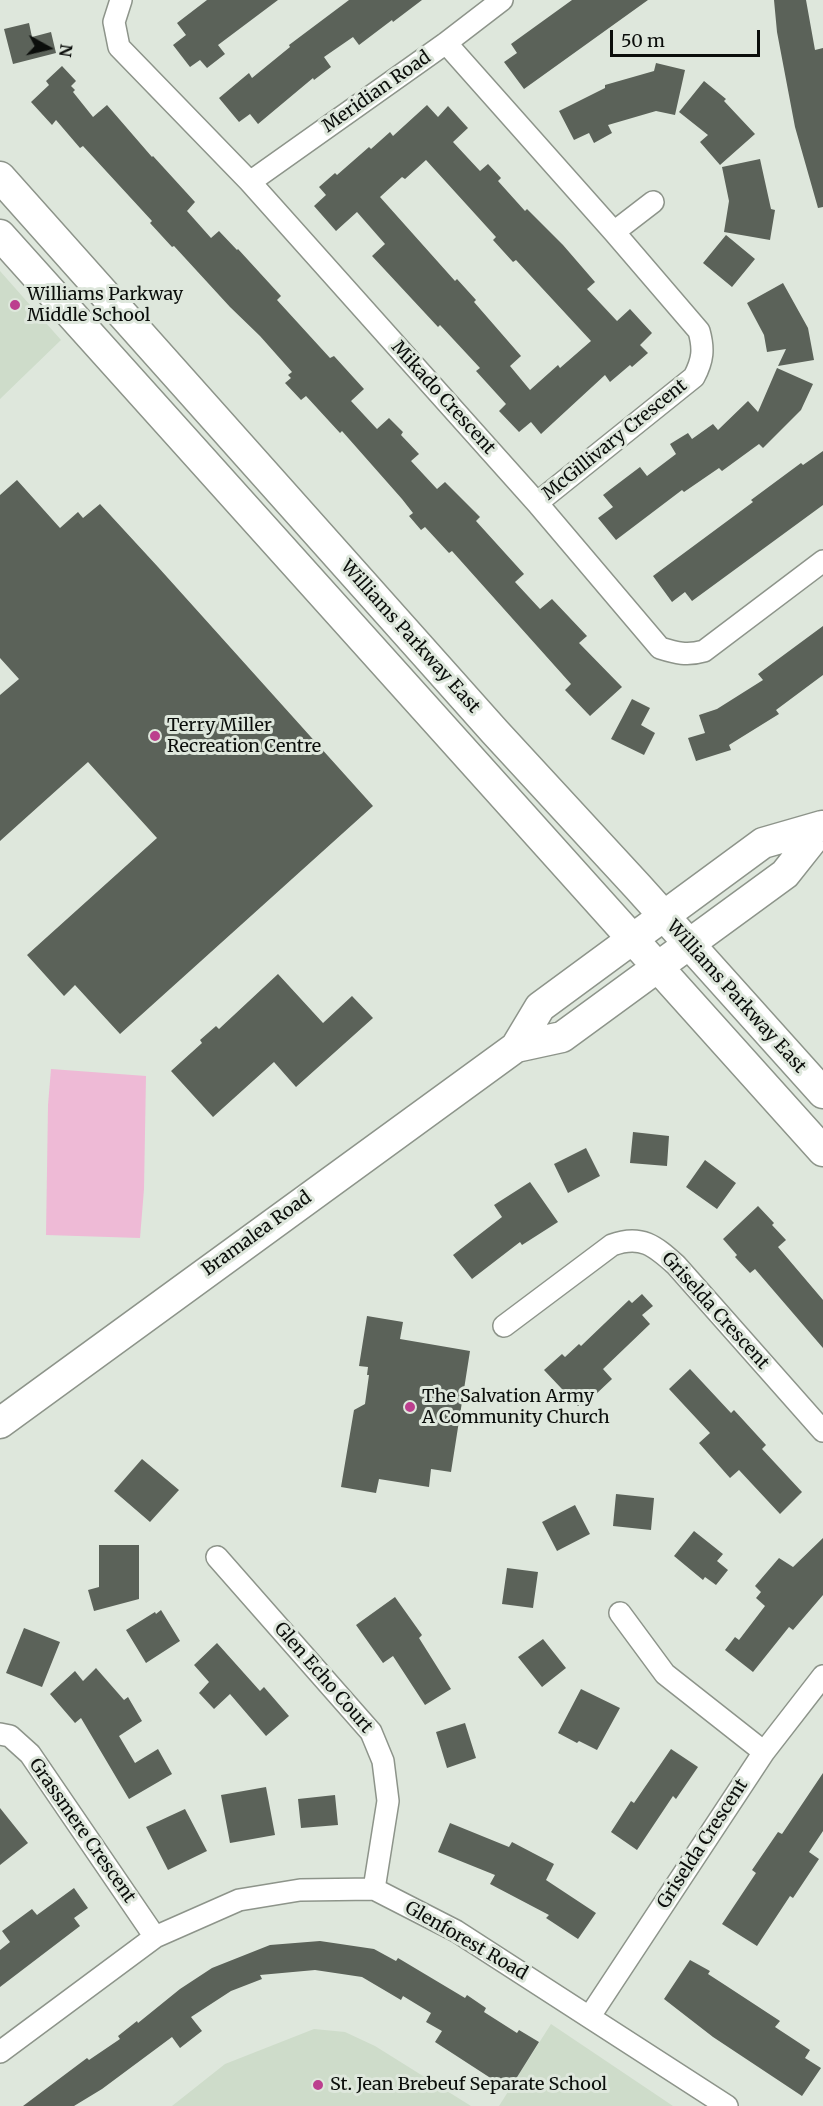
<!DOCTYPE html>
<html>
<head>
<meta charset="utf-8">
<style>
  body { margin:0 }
  #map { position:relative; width:823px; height:2106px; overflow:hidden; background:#dee7dc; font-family:Merriweather,serif }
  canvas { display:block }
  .north { position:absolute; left:18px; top:18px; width:60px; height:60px; -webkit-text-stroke:4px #dee7dc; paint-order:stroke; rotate:98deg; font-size:16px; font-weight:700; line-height:24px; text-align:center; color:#0b0e0b }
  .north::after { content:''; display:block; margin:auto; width:21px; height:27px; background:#0b0e0b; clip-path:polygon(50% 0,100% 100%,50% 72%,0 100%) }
  .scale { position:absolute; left:610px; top:30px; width:150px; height:27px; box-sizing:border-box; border:3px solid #0b0e0b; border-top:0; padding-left:8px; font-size:18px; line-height:21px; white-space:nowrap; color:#0b0e0b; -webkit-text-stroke:4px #dee7dc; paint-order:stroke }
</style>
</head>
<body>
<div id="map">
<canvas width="823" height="2106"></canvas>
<div class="north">N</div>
<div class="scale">50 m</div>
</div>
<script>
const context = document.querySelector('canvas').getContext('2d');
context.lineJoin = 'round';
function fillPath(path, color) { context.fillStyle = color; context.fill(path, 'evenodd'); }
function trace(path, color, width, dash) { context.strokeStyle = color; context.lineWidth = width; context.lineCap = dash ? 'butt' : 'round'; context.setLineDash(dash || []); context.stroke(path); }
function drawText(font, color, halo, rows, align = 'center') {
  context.font = font + ' Merriweather,serif'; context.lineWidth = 6; context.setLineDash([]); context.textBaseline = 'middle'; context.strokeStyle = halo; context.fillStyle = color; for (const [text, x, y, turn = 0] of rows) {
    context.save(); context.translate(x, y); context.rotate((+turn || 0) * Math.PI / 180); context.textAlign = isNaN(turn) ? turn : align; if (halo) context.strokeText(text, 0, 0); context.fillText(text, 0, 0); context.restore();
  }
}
const built = new Path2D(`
  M0 271 61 340 0 399Z
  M551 2024 673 2106H499Z
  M314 2029 345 2032 375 2046 471 2106H172L225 2064Z`);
const green = new Path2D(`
  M51 1069 146 1076 144 1189 140 1238 46 1235 48 1105Z`);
const building = new Path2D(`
  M207 0H278L218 45 225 54 207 68 200 60 190 67 173 45 186 35 177 23Z
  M349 0H422L393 22 392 20 359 45 353 37 324 57 331 67 314 80 313 78 258 124 250 114 239 122 219 98 249 73 252 78 290 47 289 45Z
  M572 0H648L524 89 504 62 517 53 511 44Z
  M774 0H806L815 50 823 48V207L818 208 795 127 777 32Z
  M29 23 32 37 51 32 56 53 13 64 4 29Z
  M656 63 685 70 675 115 656 111 608 125 612 133 594 143 589 133 574 140 559 111 605 88V85L654 71Z
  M62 66 76 81 71 86 75 90 73 92 93 117 107 105 152 157 153 156 195 202 187 211 211 238 219 231 237 250 238 249 281 296 277 300 330 358 334 356 364 389 351 401 377 429 389 418 403 432 401 435 419 454 411 461 437 489 445 482 480 517 476 521 524 574 515 582 540 609 552 599 587 636 579 643 622 687 590 716 565 690 571 684 452 551 449 553 425 527 421 530 409 516 413 513 402 499 342 431 340 433 306 396 301 400 285 383 291 378 288 375 292 372 260 336 230 307 174 246 172 247 150 223 152 221 83 146 80 148 56 120 52 125 31 102 49 85 46 81Z
  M704 81 726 99 724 101 755 134 720 165 700 142 708 135 679 112Z
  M427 105 438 117 448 106 468 128 453 142 480 171 488 164 501 178 498 181 525 211 527 209 563 245 595 282 587 289 617 321 630 309 652 333 640 345 648 353 632 367 630 365 610 382 605 375 541 434 531 422 519 432 499 411 506 404 476 371 480 368 440 325 438 327 372 256 385 244 357 212 336 231 314 206 326 195 319 187 335 173 337 175 369 147 371 149 390 132 393 136ZM426 160 496 237 493 240 513 262 516 260 591 341 560 368 558 365 530 390 510 366 521 356 474 302 476 300 457 279 455 281 380 197 402 177 405 179Z
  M760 159 771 209 775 210 770 240 724 232 729 201 722 167Z
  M726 235 755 259 732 287 703 263Z
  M783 283 808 328 814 360 778 366 786 349 767 352 764 335 747 303Z
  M777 368 813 384 801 410 763 448 759 444 722 471 719 468 684 492 682 490 616 540 598 518 613 507 603 495 640 467 647 476 676 454 670 444 688 433 692 439 713 424 718 430 748 401 758 412Z
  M823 451V505L692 601 685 592 672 602 653 576 753 502 751 500 778 480 801 463 803 465Z
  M17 480 60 528 78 512 83 518 100 504 158 567 373 806 120 1034 75 985 64 996 27 955 157 838 88 762 0 841V695L19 679 0 658V495Z
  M823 626V675L776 710 779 714 729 745 731 750 696 761 688 738 705 733 699 715 717 709 763 680 758 674Z
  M632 699 650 708 641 725 655 733 644 755 611 739Z
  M278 974 323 1023 352 996 373 1018 296 1087 274 1062 213 1117 171 1071 202 1043 200 1040 216 1026 219 1029Z
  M633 1132 669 1136 667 1166 630 1163Z
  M586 1148 600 1176 568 1193 554 1164Z
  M705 1160 736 1183 717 1209 686 1187Z
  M530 1182 558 1222 522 1245 520 1242 472 1279 453 1255 502 1217 494 1205Z
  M758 1206 774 1223 772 1225 786 1240 778 1247 823 1300V1348L755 1269 750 1273 735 1257 737 1255 723 1239Z
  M642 1294 653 1306 642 1315 650 1324 603 1369 612 1379 594 1396 592 1393 578 1406 544 1370 562 1354 565 1357 579 1344 581 1346 629 1300 632 1303Z
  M367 1316 403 1322 400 1339 470 1351 451 1472 431 1469 429 1487 379 1479 376 1493 341 1487 354 1410 365 1404 369 1375H367L368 1367 359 1366Z
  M690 1369 731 1413 734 1410 766 1445 762 1449 802 1492 780 1514 739 1470 730 1478 699 1443 710 1433 669 1389Z
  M142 1459 179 1490 150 1522 114 1491Z
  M616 1494 654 1498 651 1530 613 1526Z
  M575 1505 590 1534 557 1551 542 1522Z
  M694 1531 723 1554 717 1561 728 1570 716 1585 705 1577 703 1580 674 1556Z
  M823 1538V1595L793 1630 789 1627 753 1672 725 1650 735 1637 739 1640 765 1606 756 1598 761 1592 755 1586 779 1558 793 1567Z
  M99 1545H139V1599L94 1611 88 1590 99 1587Z
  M507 1568 538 1572 533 1608 502 1604Z
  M395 1597 422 1635 419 1638 451 1689 425 1705 393 1656 383 1663 356 1625Z
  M161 1610 180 1641 146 1663 126 1630 155 1612 156 1614Z
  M24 1628 60 1642 42 1687 6 1673Z
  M543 1639 566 1668 542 1687 518 1657Z
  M217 1643 260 1691 264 1687 289 1716 266 1736 230 1694 214 1709 199 1693 209 1682 194 1665Z
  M96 1668 124 1700 128 1697 142 1721 119 1736 135 1763 158 1749 172 1774 129 1799 81 1718 75 1723 50 1694 75 1671 83 1681Z
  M581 1689 620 1708 597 1750 579 1741 577 1743 558 1733Z
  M465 1723 476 1758 447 1768 436 1732Z
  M671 1749 698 1767 676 1799 673 1796 637 1850 611 1832 631 1801 634 1803Z
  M823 1773V1831L809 1852 819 1859 793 1898 790 1896 757 1946 722 1924 756 1873 752 1870 778 1832 782 1834Z
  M266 1787 275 1835 230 1843 221 1795Z
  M335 1795 338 1825 301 1828 298 1799Z
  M0 1808 28 1843 0 1865Z
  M185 1809 207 1851 168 1870 146 1827Z
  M450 1823 509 1847 512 1842 554 1864 546 1880 596 1913 578 1939 546 1918 549 1915 490 1884 495 1875 438 1852Z
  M74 1888 88 1908 74 1918 80 1926 0 1987V1950L10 1942 2 1931 32 1909 37 1915Z
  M320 1941 374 1949 396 1961 398 1958 465 1998 467 1995 486 2008 484 2012 517 2033 519 2030 539 2042 509 2090 435 2042 442 2031 426 2022 431 2013 403 1996 401 2000 362 1977 315 1970 260 1975 262 1979 231 1991 191 2017 202 2031 180 2048 172 2037 102 2089 74 2106H23L87 2058 89 2060 120 2039 118 2036 137 2021 138 2023 180 1989 212 1968 270 1945Z
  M690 1960 710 1971 708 1974 725 1985 780 2021 775 2027 810 2050 805 2058 821 2068 802 2096 713 2037 664 1999Z`);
const minor = new Path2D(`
  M121 0 114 22 119 47 250 182 537 503 660 648C676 653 687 656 704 651L823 561
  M446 43 614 232 699 331C704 349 703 360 694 377L537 503
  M250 182 446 43 502 0
  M614 232 653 202
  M504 1326 612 1245C641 1234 655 1246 676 1265L823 1431
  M217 1557 371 1732 383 1761 388 1801 374 1889
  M620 1613 665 1674 764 1752
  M0 1734 10 1736 30 1754 155 1937
  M590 2016 764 1752 823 1676
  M0 2052 155 1937 239 1900 300 1890 374 1889 456 1931 727 2106`);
const secondary = new Path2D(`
  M0 177 495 732 638 887 823 1093
  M0 235 823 1151
  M516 1047 540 1007 763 843 822 826
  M0 1423 516 1047 562 1037 785 874 823 826`);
const markers = [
  [15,305,6,"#bc3f8e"],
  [155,736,6,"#bc3f8e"],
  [410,1407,6,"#bc3f8e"],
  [318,2085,6,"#bc3f8e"]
];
const streetNames = [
  ["Meridian Road",377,92,-35],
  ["Mikado Crescent",443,398,48],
  ["McGillivary Crescent",615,440,-39],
  ["Williams Parkway East",410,637,48],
  ["Williams Parkway East",736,997,48],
  ["Bramalea Road",257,1234,-36],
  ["Griselda Crescent",715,1311,48],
  ["Glen Echo Court",323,1678,49],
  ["Grassmere Crescent",82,1831,55],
  ["Griselda Crescent",703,1844,-57],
  ["Glenforest Road",466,1941,30]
];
const poiNames = [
  ["Williams Parkway",27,295],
  ["Middle School",27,316],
  ["Terry Miller",167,726],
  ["Recreation Centre",167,747],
  ["The Salvation Army",422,1397],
  ["A Community Church",422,1418],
  ["St. Jean Brebeuf Separate School",330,2085]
];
fillPath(built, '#cedcca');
fillPath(green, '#eebad6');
fillPath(building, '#5b6259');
trace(minor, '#8d948a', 24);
trace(secondary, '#8d948a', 33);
trace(minor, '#fff', 21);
trace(secondary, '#fff', 30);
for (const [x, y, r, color] of markers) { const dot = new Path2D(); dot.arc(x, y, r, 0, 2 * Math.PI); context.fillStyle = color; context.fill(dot); trace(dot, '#dee7dc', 2); }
drawText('18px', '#0b0e0b', '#dee7dc', streetNames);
drawText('18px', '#0b0e0b', '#dee7dc', poiNames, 'left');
</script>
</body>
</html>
